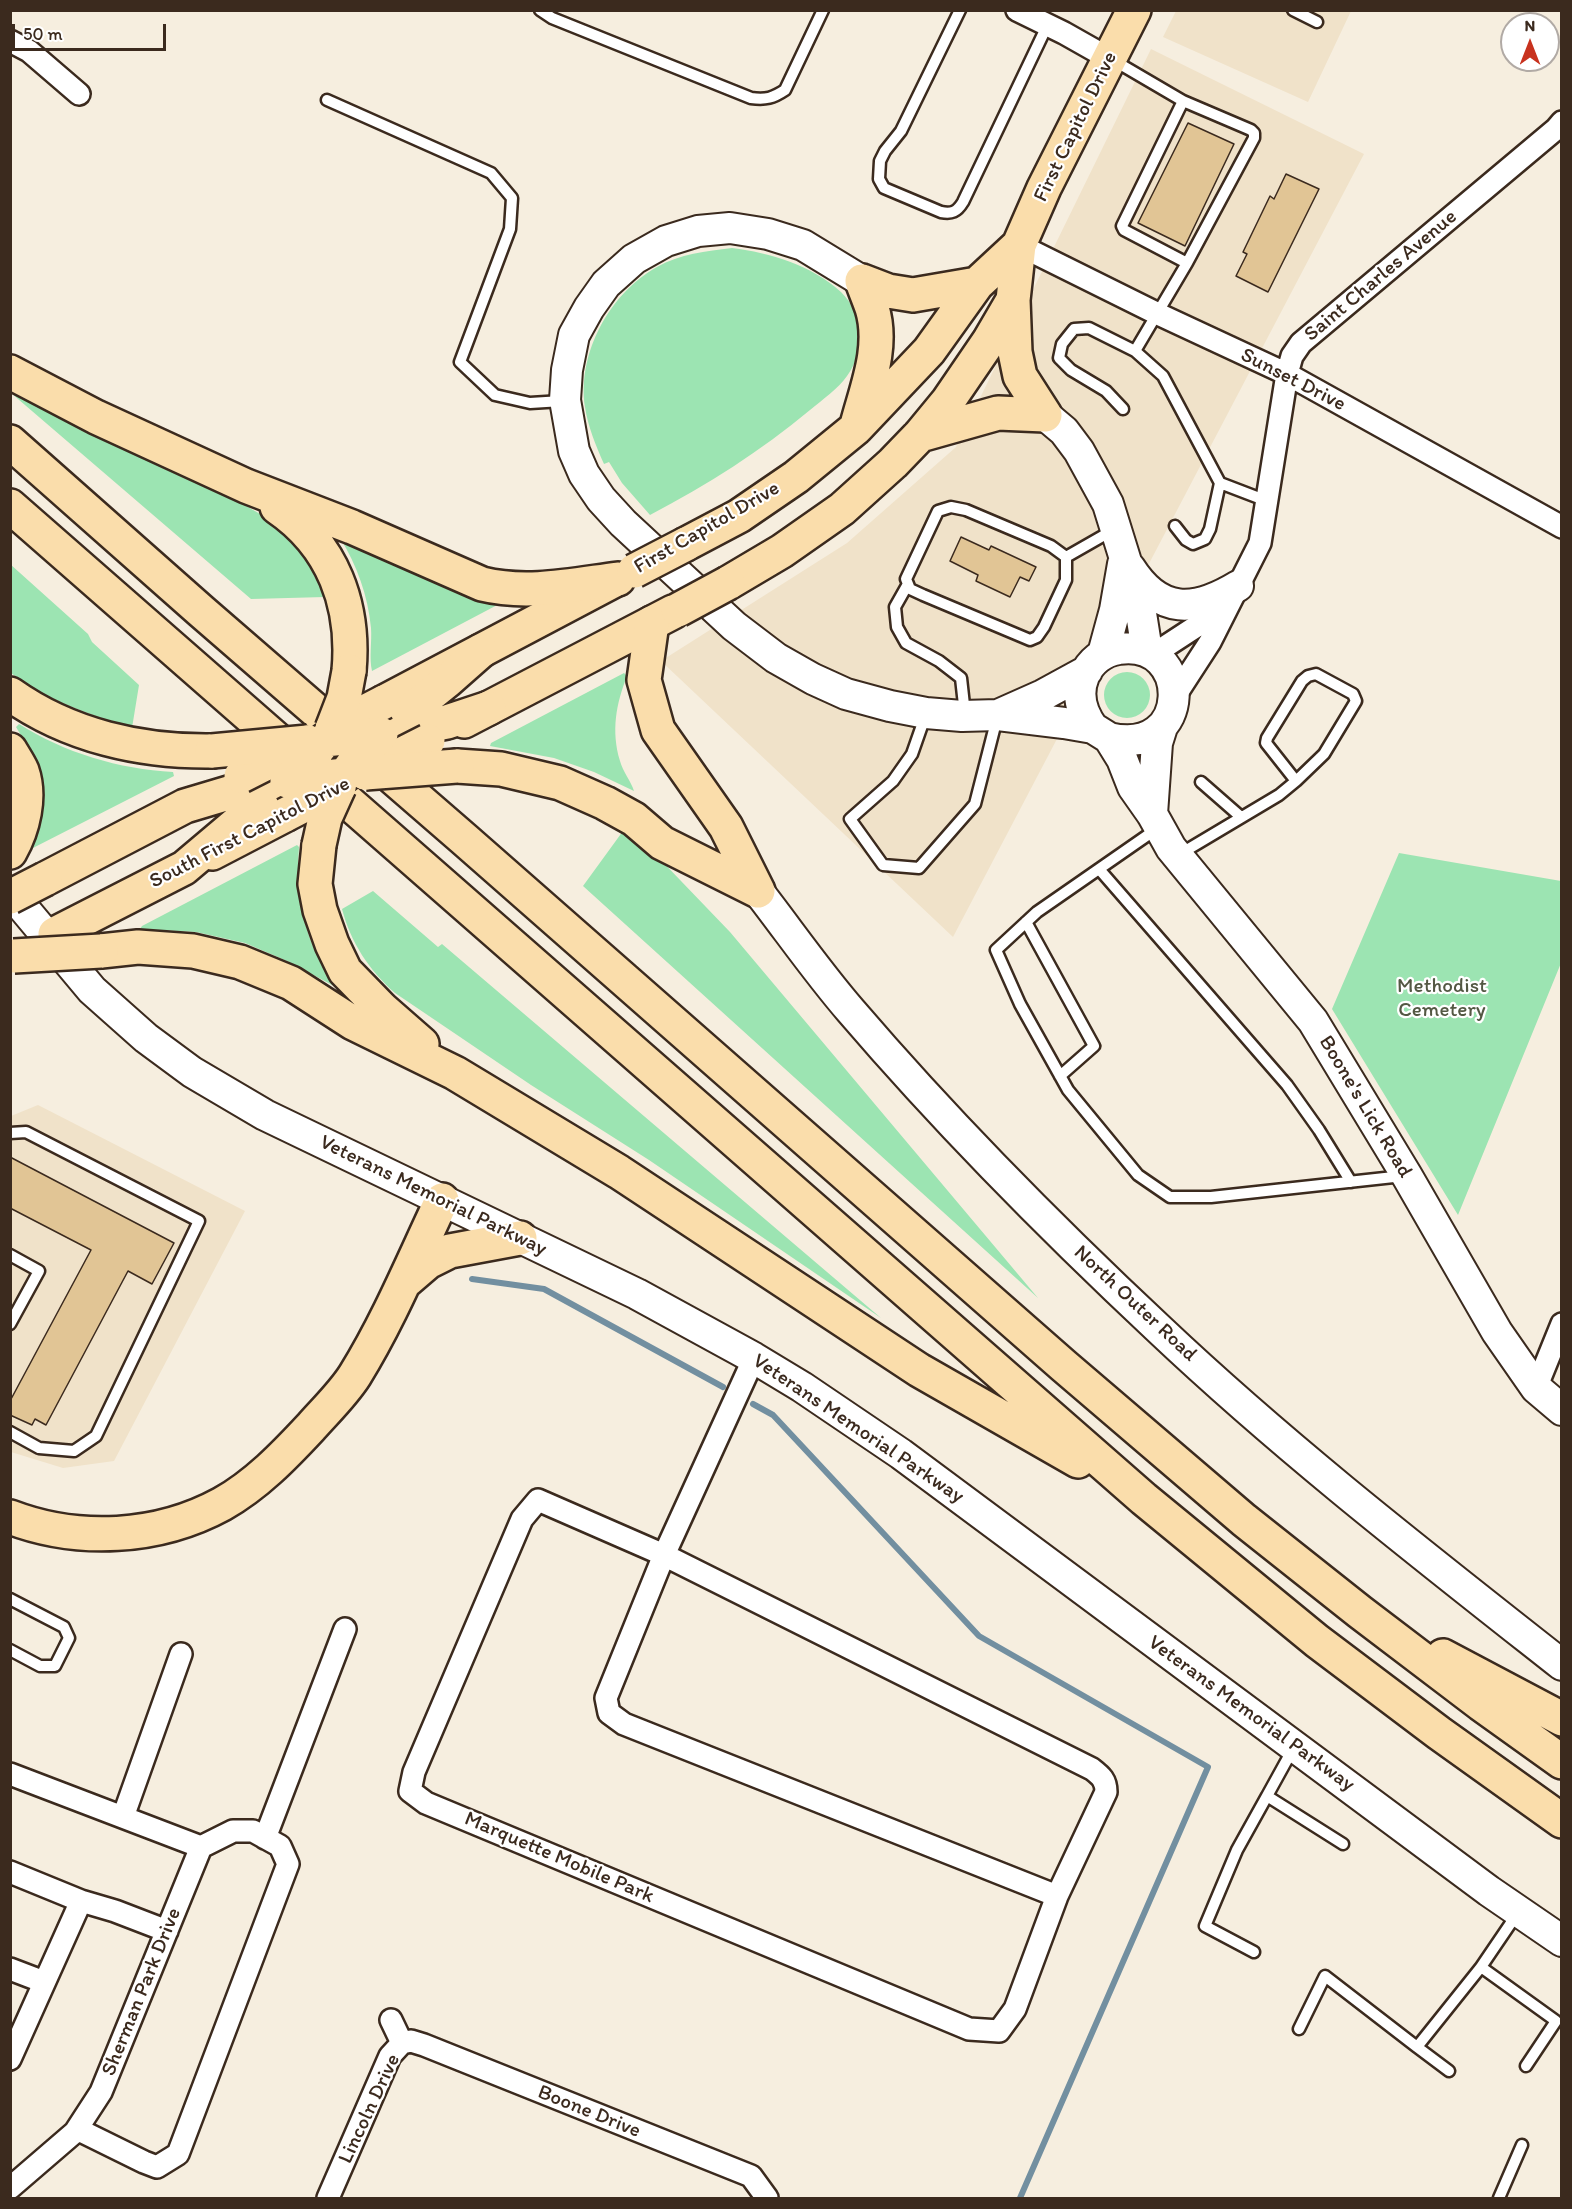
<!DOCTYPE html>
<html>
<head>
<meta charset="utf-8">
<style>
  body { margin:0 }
  #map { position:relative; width:1572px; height:2209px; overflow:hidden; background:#f6eedf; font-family:Itim,sans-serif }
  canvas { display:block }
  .frame { position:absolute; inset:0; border:12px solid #3b2a1e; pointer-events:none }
  .north { position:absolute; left:1500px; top:12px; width:60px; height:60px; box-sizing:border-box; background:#fff; border:2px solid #b1aaa5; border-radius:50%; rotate:0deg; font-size:16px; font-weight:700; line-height:24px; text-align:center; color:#3b2a1e }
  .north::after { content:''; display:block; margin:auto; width:21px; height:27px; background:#c8321e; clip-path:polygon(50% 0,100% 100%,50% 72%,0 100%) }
  .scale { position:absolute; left:12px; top:24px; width:154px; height:27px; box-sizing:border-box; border:3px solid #3b2a1e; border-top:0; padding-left:8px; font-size:18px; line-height:21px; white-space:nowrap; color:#3b2a1e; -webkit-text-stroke:4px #fff; paint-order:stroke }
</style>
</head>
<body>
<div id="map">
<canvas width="1572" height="2209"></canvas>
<div class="frame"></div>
<div class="north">N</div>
<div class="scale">50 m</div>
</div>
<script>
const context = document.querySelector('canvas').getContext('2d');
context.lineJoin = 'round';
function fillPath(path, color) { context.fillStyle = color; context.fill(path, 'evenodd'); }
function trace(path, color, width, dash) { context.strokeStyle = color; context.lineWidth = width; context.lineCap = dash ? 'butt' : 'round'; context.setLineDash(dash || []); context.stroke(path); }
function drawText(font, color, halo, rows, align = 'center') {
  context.font = font + ' Itim,sans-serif'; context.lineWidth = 4.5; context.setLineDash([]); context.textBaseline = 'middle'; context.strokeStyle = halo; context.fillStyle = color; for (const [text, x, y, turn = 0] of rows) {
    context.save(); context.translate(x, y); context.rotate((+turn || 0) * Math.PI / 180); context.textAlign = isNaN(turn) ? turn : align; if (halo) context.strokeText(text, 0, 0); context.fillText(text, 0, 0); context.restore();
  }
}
const built = new Path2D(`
  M1176 11H1351L1308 102 1163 37Z
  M1151 49 1364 154 953 937 661 661 847 543 956 447Z
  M38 1105 245 1211 114 1461 63 1468 11 1452V1116Z`);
const green = new Path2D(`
  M732 248C771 253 811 265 841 292 863 313 866 351 847 376 838 389 823 399 810 410 761 451 707 485 650 515L622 483 609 462 604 464C596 446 588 427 585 407 577 353 610 293 657 267 680 254 706 251 732 248Z
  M10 389 229 496 267 518 288 535 308 558 325 597 251 599 11 393Z
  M340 538 501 603 372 671C369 658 372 642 371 628 368 596 357 565 340 538Z
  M10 564 88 634 92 642 139 685 132 728C89 714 47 701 11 673Z
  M1104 695a23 23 0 1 1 46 0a23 23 0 1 1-46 0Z
  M624 673 627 676C616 704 611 731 620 761 623 772 631 781 634 791L594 772 554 758 490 746 491 743Z
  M19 724C65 753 119 769 173 772L174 776 29 850 36 765 31 752 16 727Z
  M623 831 657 856 730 932 1038 1298 583 886Z
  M297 845 299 847C296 882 300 916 314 949 320 961 329 974 334 986L287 961 245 943 196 932 140 929 142 926Z
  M1399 853 1561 881V963L1458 1215 1332 1009Z
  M373 891 438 947 442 944 881 1318 649 1160 531 1085 395 993C369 970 351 943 342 909Z`);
const stream = new Path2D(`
  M472 1279 544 1289 723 1387
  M753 1404 773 1415 979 1636 1208 1767 1020 2198`);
const building = new Path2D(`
  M1188 123 1234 144 1185 246 1138 223Z
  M1286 174 1319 189 1268 292 1236 276 1247 254 1243 252 1270 196 1274 199Z
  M961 537 989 550 991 546 1036 567 1029 581 1020 577 1010 597 976 581 978 575 950 561Z
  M10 1157 174 1243 152 1284 128 1271 46 1425 35 1419 32 1425 10 1415V1401L91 1250 10 1208Z`);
const lane = new Path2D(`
  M540 10 552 18 751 98C766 100 773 98 785 90L823 10
  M960 10 901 131 885 151 880 161 879 179 884 188 941 212C952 214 957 212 963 202L1047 26
  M1293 10 1317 22
  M1113 60 1183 101 1251 130 1254 133V138L1187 263 1135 351
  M327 100 491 173 512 198 510 229 460 362 495 395 530 403 562 401
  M1183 101 1122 226 1124 230 1187 263
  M1123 409 1106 391 1071 370 1059 358 1062 344 1074 329 1089 328 1135 351 1163 376 1220 483 1210 529 1205 539 1193 544 1186 540 1175 526
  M1220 483 1267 501
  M1066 557 1115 529
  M908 584 910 589 923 595 1030 640 1037 637 1044 627 1066 580V557
  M1316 674 1353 694 1356 701 1324 754 1296 781 1266 743 1267 738 1302 681 1308 676Z
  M926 714 912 754 893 781 850 819 883 865 919 868 975 804 997 718
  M965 714 961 678 939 661 906 643 897 627 895 607 908 584 906 579 938 511 951 507 966 510 1051 546 1066 557
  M1201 782 1241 817
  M1158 828 1037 912 996 950 1020 1004 1068 1090 1138 1175 1170 1197H1211L1403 1176
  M1180 854 1279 795 1296 781
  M1099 869 1287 1085 1319 1130 1351 1182
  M1026 922 1094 1046 1060 1076
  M10 1133 26 1132 199 1221 96 1436 74 1451 39 1448 10 1432
  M10 1255 39 1271 10 1324
  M10 1599 64 1627 69 1638 55 1666H40L10 1650
  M1294 1747 1267 1796 1343 1844
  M1254 1952 1205 1926 1237 1850 1267 1796
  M1481 1967 1556 2021 1526 2066
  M1299 2029 1325 1976 1417 2047
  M1449 2071 1417 2047 1481 1967 1517 1914
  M1499 2198 1522 2145`);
const street = new Path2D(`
  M1017 10 1064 33 1110 59
  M10 41 29 51 79 94
  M1019 245 1156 313 1287 374 1562 527
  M1154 654 1226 607
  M1175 696 1210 642 1260 543 1287 374 1292 356 1301 343 1556 129 1562 122
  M754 1358 664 1555 606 1698 609 1713 624 1724 1057 1896
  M1536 1388 1562 1324
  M538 1500 664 1555 1092 1769C1101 1776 1106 1780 1106 1792L1057 1896 1015 2009 999 2031 969 2029 426 1803 410 1791 414 1772 522 1519Z
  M10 1774 201 1847 101 2092 75 2132 10 2188
  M123 1817 181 1654
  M265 1838 345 1629
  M10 1872 81 1901 10 2059
  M81 1901 115 1911 167 1931
  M10 1969 44 1982
  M391 2020 402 2043
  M402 2043 411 2041 424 2045 751 2176 767 2198
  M77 2129 144 2162 157 2167 178 2154 288 1864 280 1846 253 1831H233L201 1847
  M328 2198 390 2056 402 2043`);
const secondary = new Path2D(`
  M862 281 803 245 768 234 730 228 698 231 666 241 634 259 606 284 589 308 574 335 567 370 565 400 574 451 584 474 601 499 623 523 734 626 776 658 813 679 846 694 890 706 926 713 962 716 998 715 1064 723 1093 728 1109 738 1122 759 1133 787 1152 814 1171 848 1313 1021 1407 1176 1497 1332 1536 1388 1562 1410
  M1045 415 1064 431 1079 451 1108 504 1140 607 1147 651
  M1130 568C1160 615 1195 612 1238 586
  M1103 654 1115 610 1123 564
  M998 715 1043 695 1087 671
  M1093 728C1082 713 1076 695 1084 676 1090 662 1103 651 1119 649 1193 638 1194 758 1109 738
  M1152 814 1157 743 1162 727
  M758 891C789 931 818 973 851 1011 947 1123 1052 1229 1160 1330 1287 1450 1425 1557 1562 1665
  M10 892 92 990 146 1038 192 1072 265 1115 637 1294 754 1358 802 1387 901 1454 1489 1891 1562 1941`);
const primary = new Path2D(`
  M862 281 888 291 913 295 977 284
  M1013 300 1015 352 1020 376 1045 415
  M857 425C867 387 884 347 872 308 869 299 865 290 862 281
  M920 435 998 413 1045 415
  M686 544 739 516 796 477 856 428 929 351 977 284 1019 245
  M728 583 782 551 842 509 893 463 920 435 948 401 989 341 1013 300 1019 245 1044 188 1134 10
  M384 702 613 581
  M464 721 673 612
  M212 853 285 815`);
const highway = new Path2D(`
  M10 372 96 417 246 486 352 527 482 584C527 595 572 585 618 579
  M10 442 201 611 464 839 1064 1366 1244 1520 1360 1612 1481 1704 1562 1762
  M10 506 1144 1499 1317 1641 1439 1733 1562 1821
  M277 507C333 545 355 605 349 671
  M652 623 644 680 658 730 726 827 758 891
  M10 694C69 736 141 752 212 751
  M389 733 447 722 489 708
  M381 734 447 681 481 651
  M10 750C14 757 19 764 22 771 31 797 23 829 10 852
  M457 766 501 769 560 783 605 803 634 819 662 843 758 891
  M319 845 315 884 320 910 332 944 345 971 382 1009 422 1044
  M45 879 185 806 252 786 280 782
  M55 934 184 868 287 781
  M101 951 138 947 193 951 240 962 291 983 353 1023 455 1073 619 1172 919 1370 1078 1461
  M407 1280 428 1262 450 1251 520 1238
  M10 1517C78 1543 158 1539 222 1504 256 1485 284 1456 311 1427 325 1411 343 1394 355 1375 389 1320 414 1259 442 1200
  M1443 1656 1562 1719`);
const primaryBridge = new Path2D(`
  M634 571 686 544
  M678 610 728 583
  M332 729 384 702
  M365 773 428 741
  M241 776 308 742
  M285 815 339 787`);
const highwayBridge = new Path2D(`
  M332 729 344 698 349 671
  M212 751 308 742
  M365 773 457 766
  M287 781 345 775 356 760 381 734
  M287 781 311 758 325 740 381 734
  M319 845 325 818 339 787
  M10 897 45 879
  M14 956 101 951`);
const streetNames = [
  ["First Capitol Drive",1076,127,-64],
  ["Saint Charles Avenue",1381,276,-40],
  ["Sunset Drive",1293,380,27],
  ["First Capitol Drive",707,528,-30],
  ["South First Capitol Drive",250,833,-27],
  ["Boone's Lick Road",1365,1107,59],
  ["Veterans Memorial Parkway",433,1196,26],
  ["North Outer Road",1135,1304,43],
  ["Veterans Memorial Parkway",858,1429,34],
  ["Veterans Memorial Parkway",1251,1714,36],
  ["Marquette Mobile Park",559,1858,23],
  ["Sherman Park Drive",142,1992,-68],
  ["Lincoln Drive",370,2109,-65],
  ["Boone Drive",589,2112,22]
];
const parkNames = [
  ["Methodist",1442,987],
  ["Cemetery",1442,1011]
];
fillPath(built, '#f0e2c9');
fillPath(green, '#9ce4b2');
trace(stream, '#728fa0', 6);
fillPath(building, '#e1c595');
trace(building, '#3b2a1e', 1.5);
trace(lane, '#3b2a1e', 15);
trace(street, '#3b2a1e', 26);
trace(secondary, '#3b2a1e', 34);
trace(primary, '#3b2a1e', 38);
trace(highway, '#3b2a1e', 38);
trace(lane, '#fff', 10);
trace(street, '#fff', 21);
trace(secondary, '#fff', 30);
trace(primary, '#faddab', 33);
trace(highway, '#faddab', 33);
trace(primaryBridge, '#3b2a1e', 38, []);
trace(highwayBridge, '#3b2a1e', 38, []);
trace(primaryBridge, '#faddab', 33);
trace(highwayBridge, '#faddab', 33);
drawText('21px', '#3b2a1e', '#fff', streetNames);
drawText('21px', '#535843', '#fff', parkNames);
</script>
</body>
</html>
